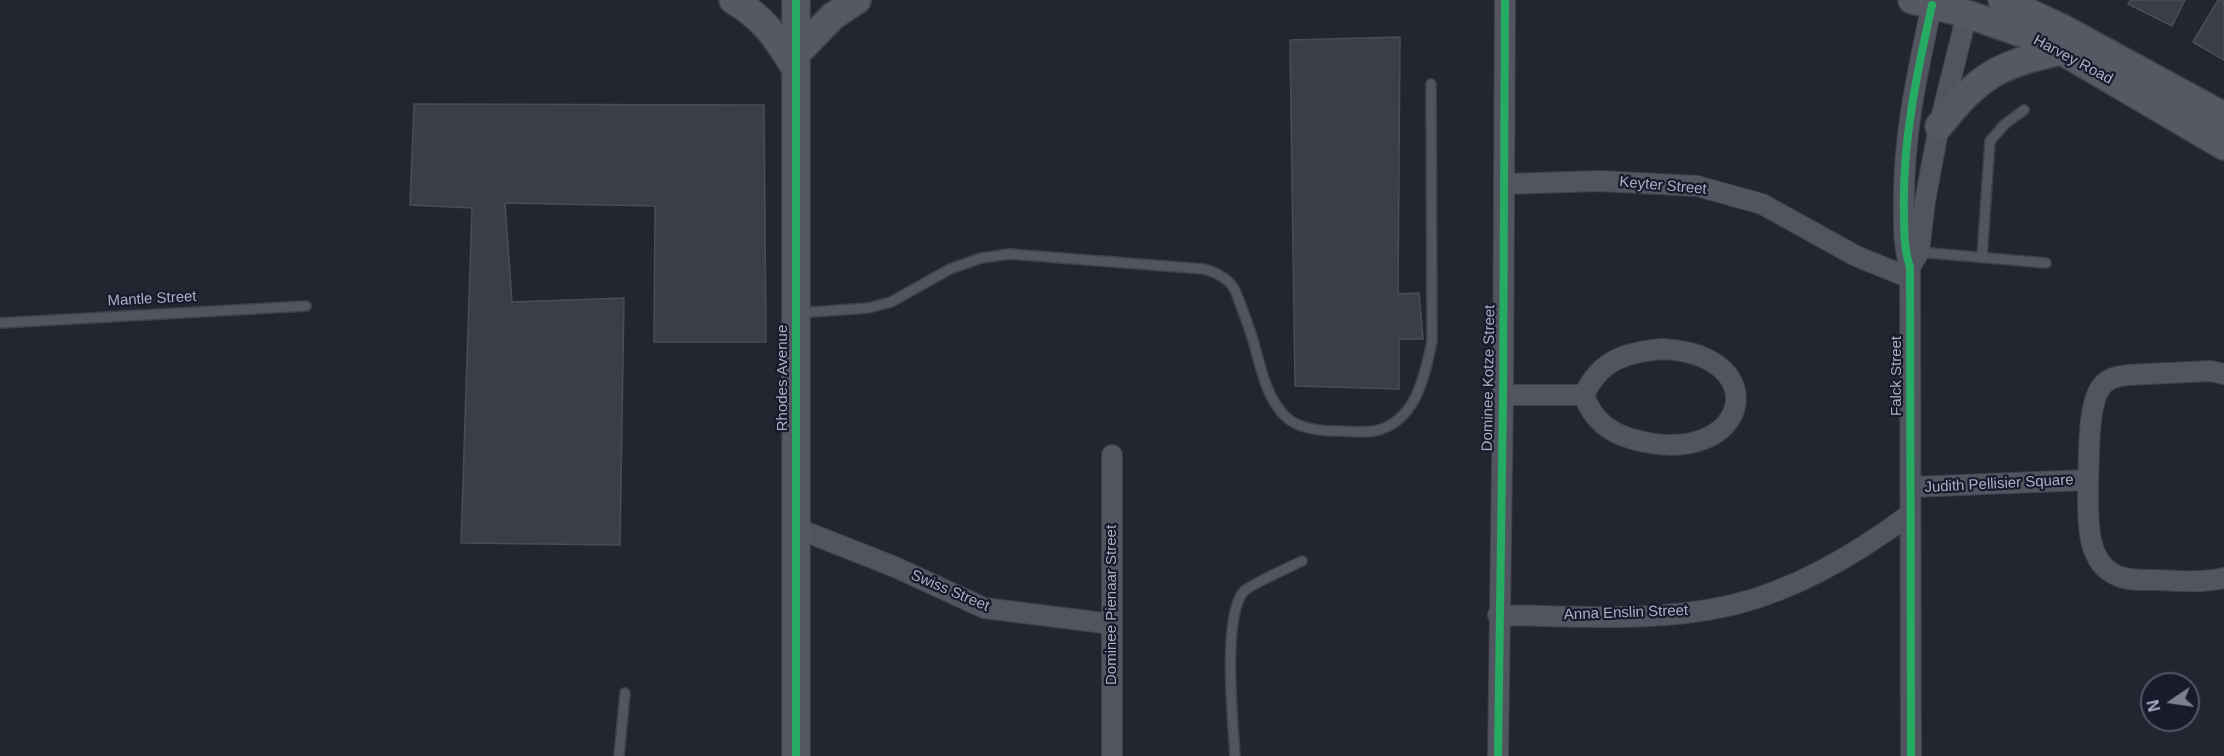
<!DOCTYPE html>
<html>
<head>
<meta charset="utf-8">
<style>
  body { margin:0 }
  #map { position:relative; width:2224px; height:756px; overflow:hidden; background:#232630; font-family:Helvetica,sans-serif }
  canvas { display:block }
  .north { position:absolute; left:2140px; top:672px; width:60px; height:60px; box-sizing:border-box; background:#171b2b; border:2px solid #525668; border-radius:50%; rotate:257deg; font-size:16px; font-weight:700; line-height:24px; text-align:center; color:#aaafc4 }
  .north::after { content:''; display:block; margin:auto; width:21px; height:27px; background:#7b7f90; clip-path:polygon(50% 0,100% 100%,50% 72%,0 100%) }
</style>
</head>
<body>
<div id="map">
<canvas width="2224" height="756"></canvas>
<div class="north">N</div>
</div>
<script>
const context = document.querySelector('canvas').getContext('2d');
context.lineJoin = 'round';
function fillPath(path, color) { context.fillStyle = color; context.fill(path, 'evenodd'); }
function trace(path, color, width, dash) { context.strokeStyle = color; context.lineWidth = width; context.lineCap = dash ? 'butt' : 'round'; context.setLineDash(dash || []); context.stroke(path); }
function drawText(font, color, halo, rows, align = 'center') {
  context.font = font + ' Helvetica,sans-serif'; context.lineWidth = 4.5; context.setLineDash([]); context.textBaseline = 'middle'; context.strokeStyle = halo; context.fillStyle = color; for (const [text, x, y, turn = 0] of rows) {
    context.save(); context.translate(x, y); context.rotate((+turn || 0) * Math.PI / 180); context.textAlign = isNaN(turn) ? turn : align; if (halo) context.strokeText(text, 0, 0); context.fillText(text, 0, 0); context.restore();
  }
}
const building = new Path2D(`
  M2131 0H2185L2172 26 2128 4Z
  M2218 0H2224V60L2193 42Z
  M1400 37 1398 294 1419 293 1423 339H1399V389L1295 386 1290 40Z
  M414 104 764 105 766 342H654L655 206 505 203 512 302 624 298 620 545 461 543 472 208 410 205Z`);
const lane = new Path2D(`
  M1919 252 2046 263
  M1982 257 1990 141 2005 124 2024 110
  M798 313 868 308 891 302 950 269 981 258 1010 254 1204 269C1217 273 1228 278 1235 290 1241 306 1247 321 1252 337 1260 363 1265 397 1286 417 1299 429 1320 431 1337 431 1349 431 1363 433 1374 431 1416 423 1425 375 1432 341L1431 84
  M0 323 306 306
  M619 756 625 693
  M1235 756C1233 721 1222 616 1244 591 1250 585 1292 566 1302 561`);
const street = new Path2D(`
  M1505 184 1599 181 1697 186 1762 204 1856 256 1910 278
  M1910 267 1919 252 1925 201 1939 126 1967 14
  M1663 349C1778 355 1749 472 1632 439 1608 432 1592 419 1584 395 1600 360 1626 352 1663 349Z
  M1503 395H1584
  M1112 455V756
  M2088 480C2090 457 2086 396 2106 382 2112 377 2121 376 2128 375L2210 371 2224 374
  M1911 487 2088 480C2089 510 2082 562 2118 576 2130 581 2145 580 2159 580 2180 581 2203 583 2224 578
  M796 528 895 567 984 608 1112 624
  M1498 615C1576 616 1659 623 1736 604 1800 588 1858 553 1910 514
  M1498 756 1503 395 1505 0
  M1911 756 1910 267C1904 249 1904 231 1904 213 1902 142 1917 73 1932 5`);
const secondary = new Path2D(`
  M733 0C764 18 777 38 795 68
  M796 0V756
  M1912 0 1967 14 2027 35 2062 51 2224 146
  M2002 0 2060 27 2224 116
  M796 54 833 16 857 0
  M1939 126C1979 76 1998 64 2062 51`);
const cycleway = new Path2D(`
  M796 0V756
  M1498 756 1503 395 1505 0
  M1911 756 1910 267C1904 249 1904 231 1904 213 1902 142 1917 73 1932 5`);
const streetNames = [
  ["Harvey Road",2073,60,28],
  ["Keyter Street",1663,186,5],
  ["Mantle Street",152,299,-3],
  ["Falck Street",1897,376,-90],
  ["Rhodes Avenue",783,378,-90],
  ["Dominee Kotze Street",1489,378,-89],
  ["Judith Pellisier Square",1999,484,-3],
  ["Swiss Street",950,591,23],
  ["Dominee Pienaar Street",1112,605,-90],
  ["Anna Enslin Street",1626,613,-2]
];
fillPath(building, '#3b3d47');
trace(building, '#4a4d59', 1.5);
trace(lane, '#3f414a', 12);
trace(street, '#3f414a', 22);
trace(secondary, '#3f414a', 30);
trace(lane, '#525560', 9);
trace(street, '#525560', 20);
trace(secondary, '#565964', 27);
trace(cycleway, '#26ab63', 8);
drawText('15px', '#aaafc4', '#171b2b', streetNames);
</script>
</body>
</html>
